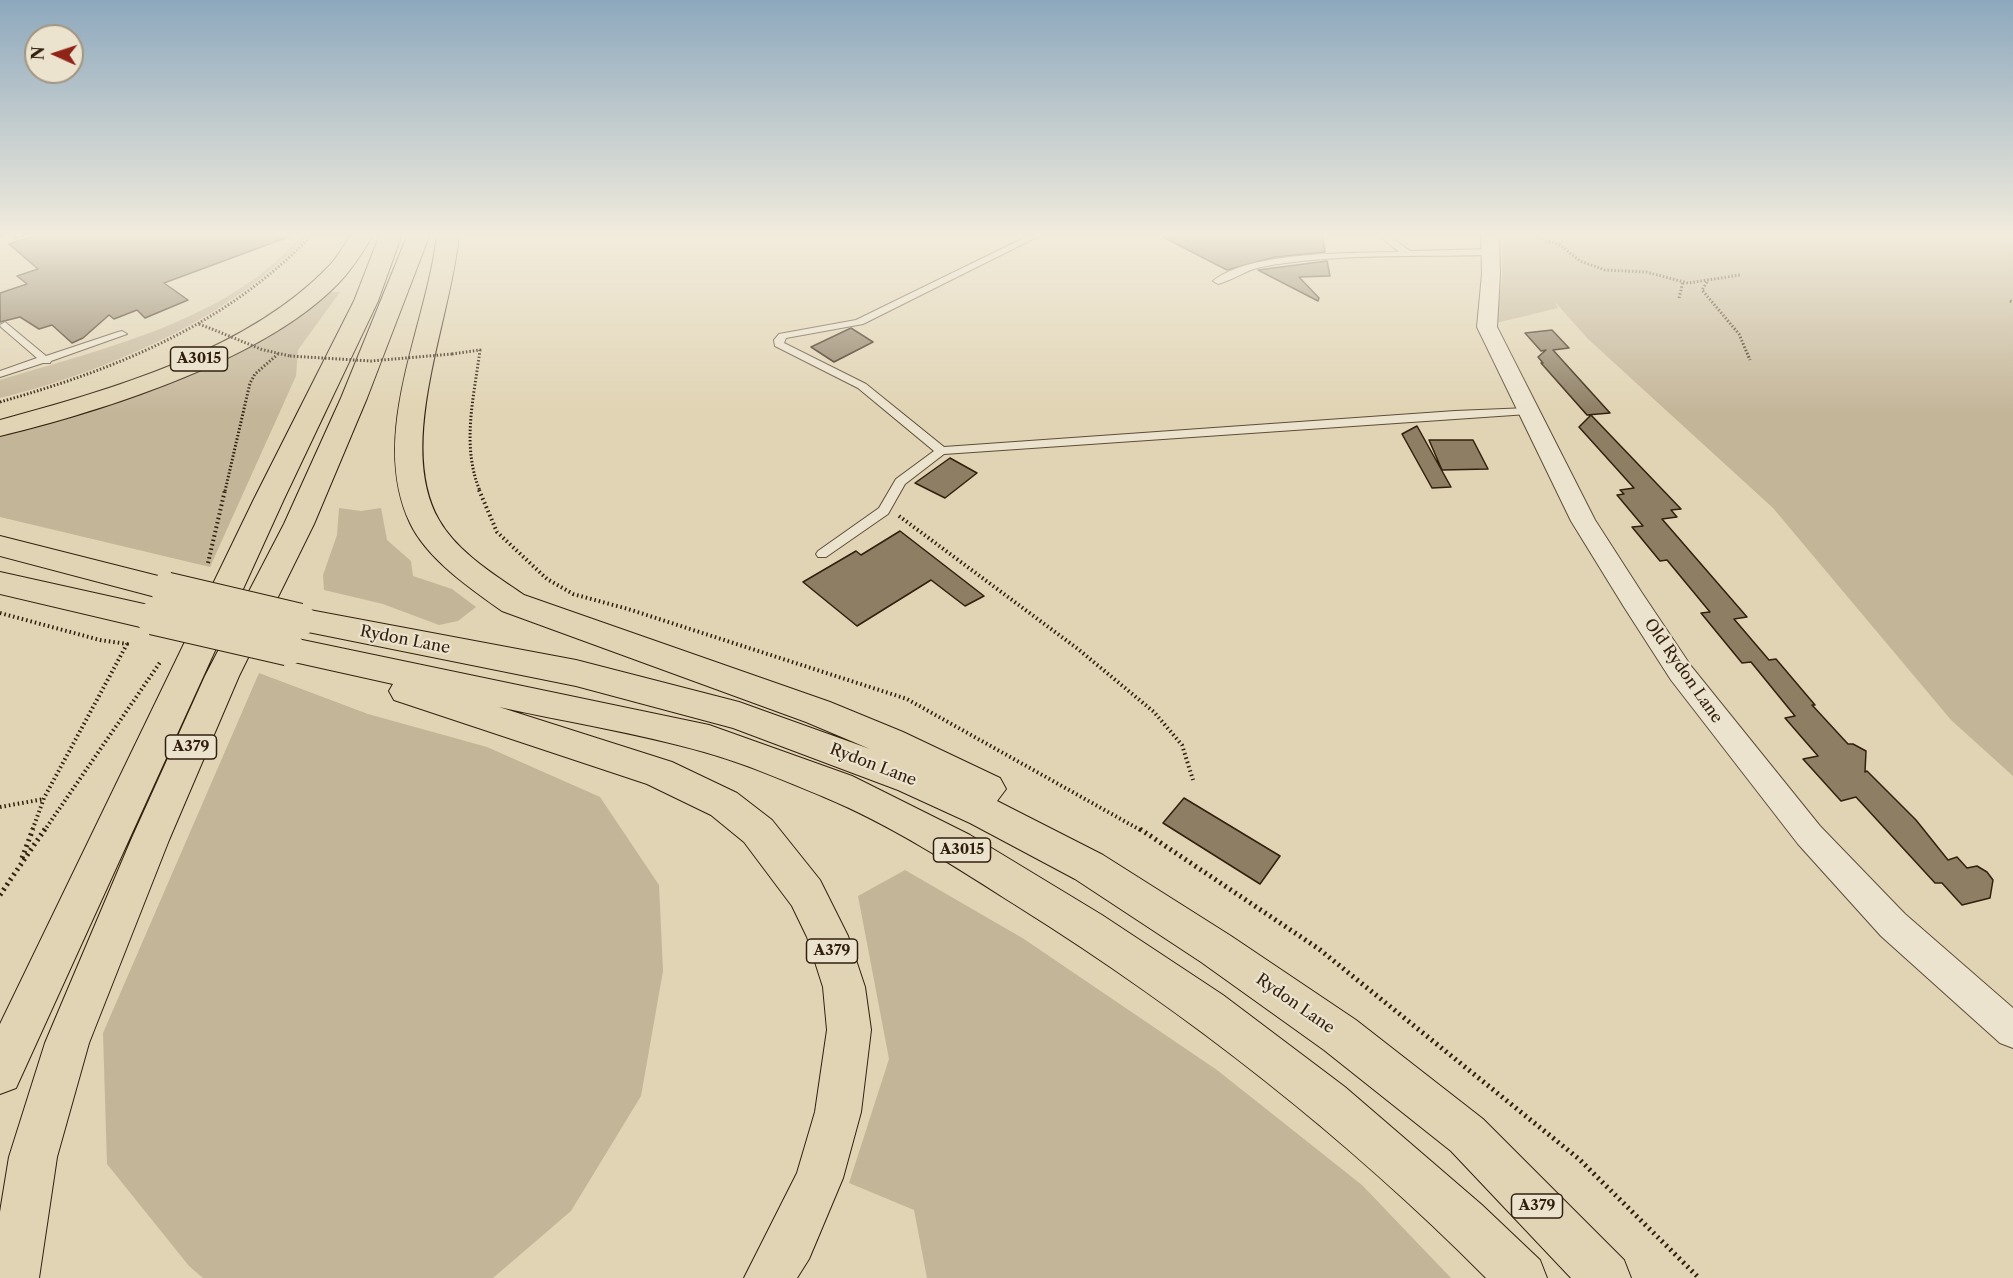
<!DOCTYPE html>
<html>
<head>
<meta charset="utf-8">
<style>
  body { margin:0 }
  #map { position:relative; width:2013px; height:1278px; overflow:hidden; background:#e1d4b4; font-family:"Libre Caslon Text",serif }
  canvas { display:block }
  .north { position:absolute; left:24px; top:24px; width:60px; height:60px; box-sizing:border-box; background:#ece3ce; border:2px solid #a29581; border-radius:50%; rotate:273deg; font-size:16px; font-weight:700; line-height:24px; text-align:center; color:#32200e }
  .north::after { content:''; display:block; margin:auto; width:21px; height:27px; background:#8f2418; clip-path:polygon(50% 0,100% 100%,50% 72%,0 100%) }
</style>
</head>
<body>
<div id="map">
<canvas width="2013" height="1278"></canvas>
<div class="north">N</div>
</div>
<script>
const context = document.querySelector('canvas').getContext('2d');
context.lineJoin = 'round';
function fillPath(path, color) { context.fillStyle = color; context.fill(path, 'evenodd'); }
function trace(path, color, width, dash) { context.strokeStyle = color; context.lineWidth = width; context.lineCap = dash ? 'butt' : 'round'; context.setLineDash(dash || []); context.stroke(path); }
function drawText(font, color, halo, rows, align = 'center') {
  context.font = font + ' "Libre Caslon Text",serif'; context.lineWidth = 4.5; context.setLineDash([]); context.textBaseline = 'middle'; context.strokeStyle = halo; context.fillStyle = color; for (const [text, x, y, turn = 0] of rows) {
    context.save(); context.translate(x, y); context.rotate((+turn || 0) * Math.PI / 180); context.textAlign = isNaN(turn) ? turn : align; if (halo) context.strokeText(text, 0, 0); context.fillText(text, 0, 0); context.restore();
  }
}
const green = new Path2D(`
  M302 234H308C235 317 106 372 0 398V380C101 349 233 320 302 234Z
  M1503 234H2013V776L1951 720 1773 508 1588 339 1555 302 1558 308 1496 323 1502 279Z
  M331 292H340L298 350 296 376 210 567 0 517V437L104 404 309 306Z
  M339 508 361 511 381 508 387 540 411 561 413 576 452 589 476 607 458 621 439 625 383 604 324 590 323 575 337 535Z
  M259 673 368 714 487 747 600 797 659 885 663 971 641 1096 571 1211 493 1278H203L189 1266 107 1164 103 1033Z
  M905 870 1024 939 1217 1070 1362 1185 1451 1278H927L914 1210 849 1183 889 1059 858 896Z`);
const building = new Path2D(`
  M39 234H290L291 236 164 283 188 300 145 318 137 310 114 319 109 315 83 338 72 343 52 325 39 329 20 317 0 322V293L27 284 17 276 38 269 9 244Z
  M1157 234H1322L1325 252 1275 257 1227 270Z
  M1327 261 1330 276 1299 277 1319 298 1318 301 1258 270Z
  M851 328 873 342 834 362 811 347Z
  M1552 330 1569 348 1553 350 1610 413 1587 415 1541 363H1543L1538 357 1546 350 1541 351 1525 333Z
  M1591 415 1681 509 1671 510 1677 517 1662 519 1747 617 1734 619 1769 660 1776 659 1815 705H1812L1848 744H1853L1866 751 1865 772 1867 771 1916 820 1948 860 1957 857 1967 868 1977 866 1987 872 1993 880 1990 898 1962 905 1942 883H1935L1856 797 1841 801 1803 759 1818 756 1785 718 1795 716 1751 662 1742 663 1701 613 1710 612 1667 560 1660 561 1632 527 1643 526 1617 495 1624 494 1620 490 1634 488 1579 427Z
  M1417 426 1451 487 1432 488 1402 434Z
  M1429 440H1473L1488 469 1442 470Z
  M950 458 977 473 945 498 915 483Z
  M900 531 984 596 965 606 931 580 857 626 803 582 856 551 861 555Z
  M1184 798 1280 856 1260 884 1163 823Z`);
const pathFar2 = new Path2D(`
  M1529 234 1560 245 1580 261 1605 270 1646 272 1688 283 1740 275
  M15 238 26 234
  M1707 282 1702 290 1739 334 1750 360
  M1679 298 1683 282
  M2010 301 2013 302
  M199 324 212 329
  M264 350 290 356
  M452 354 480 350C474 397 461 446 480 491
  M0 402C119 368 226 325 313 234
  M225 491 250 383 255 374 278 354`);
const pathFar1 = new Path2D(`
  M479 490 497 532 547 579 573 594 628 609 907 699 1142 831
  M899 516 1078 649 1154 712 1182 745 1193 780
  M208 563 225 490
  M0 613 100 640 127 644 44 798 32 831
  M0 807 44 799
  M44 831 161 661`);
const path = new Path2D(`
  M1140 829 1319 949 1579 1159 1699 1278
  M22 858 33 829
  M0 895 45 829`);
const service = new Path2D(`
  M0 234H5L0 237Z
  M1032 234H1043L863 324 786 338 784 343 866 384 944 447 1455 411 1528 408 1533 411 1528 414 944 454 905 484 888 514 826 557H818L816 554 818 551 879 508 896 479 934 451 858 388 775 346 774 340 779 334 856 320Z
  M1377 234H1387L1410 251 1491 249 1496 252 1491 255C1415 257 1336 253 1261 267 1246 270 1233 280 1218 284L1213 281C1249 251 1353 253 1399 252Z
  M5 322 46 356 118 332 122 331 127 334 51 361 50 363H43L0 377V371L37 358 1 327 0 325Z`);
const minor = new Path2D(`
  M1481 234H1499L1500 274 1497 327 1595 520 1642 593 1691 666 1820 826 1905 914 2013 1008V1048L2000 1043 1881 936 1798 844 1671 680 1624 607 1571 521 1477 327 1482 274Z`);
const primary = new Path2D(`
  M352 234H374C365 248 356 263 345 276 275 357 103 411 0 436V420C110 390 247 351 328 267 337 258 344 245 352 234Z
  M380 234H402L378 301 284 499 16 1088 0 1094V1024L254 499 354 301Z
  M408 234H430L367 398 314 524 239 676 169 840 89 1043 57 1157 39 1278H0V1212L9 1157 45 1043 131 840 205 676 284 524 341 398Z
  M437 234H459C452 318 395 443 439 520 457 552 495 575 524 595L830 702 903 732 1000 778 1006 789 997 801 1103 855 1231 936 1356 1020 1483 1119 1624 1260 1631 1278H1571L1451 1151 1324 1050 1201 962 1075 879 970 823 898 790 733 728 576 686 288 628 283 620 288 612 299 608 576 660 739 702 870 749 806 722 502 611C471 589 427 559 410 523 368 433 427 326 437 234Z
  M0 536 178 581 183 589 178 597 167 600 0 556Z
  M0 572 153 606 164 610 169 618 164 626 153 630 0 594Z
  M288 637 709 725 852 776 970 835 1102 915 1223 995 1345 1087 1482 1205 1540 1260 1547 1278H1486C1345 1136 1186 1012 1017 906 956 867 891 825 824 797 785 781 744 763 704 752 637 733 567 722 499 707L672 762 737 793 772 820 820 880 848 936 865 987 871 1030 861 1112 843 1178 809 1259 797 1278H744L797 1173 815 1112 827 1030 823 987 807 937 792 906 744 842 711 815 647 784 394 700 389 691 393 684 276 658 271 649 276 640Z`);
const pathBridge = new Path2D(`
  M212 329 263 350
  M290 356 371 361 452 354`);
const primaryBridge = new Path2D(`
  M167 589 299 620
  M153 618 288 649`);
const shields = [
  [199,359,57],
  [191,747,51],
  [962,850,57],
  [832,951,51],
  [1537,1206,51]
];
const shieldNames = [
  ["A3015",199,359],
  ["A379",191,747],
  ["A3015",962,850],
  ["A379",832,951],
  ["A379",1537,1206]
];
const streetNames = [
  ["Rydon Lane",405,640,11],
  ["Old Rydon Lane",1683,671,55],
  ["Rydon Lane",873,765,21],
  ["Rydon Lane",1295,1004,35]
];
fillPath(green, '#c3b598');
fillPath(building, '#8d7e64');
trace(building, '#32200e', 1.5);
trace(service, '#5e4d38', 2);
trace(minor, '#5e4d38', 2);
trace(primary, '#32200e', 2);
trace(pathFar2, '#32200e', 3, [1.5, 2]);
trace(pathFar1, '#32200e', 4, [1.5, 3]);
trace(path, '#32200e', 5, [2, 4]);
fillPath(service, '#ece3ce');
fillPath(minor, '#ece3ce');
fillPath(primary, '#e1d4b4');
trace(primaryBridge, '#32200e', 35, []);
trace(pathBridge, '#32200e', 3, [1.5, 2]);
trace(primaryBridge, '#e1d4b4', 33);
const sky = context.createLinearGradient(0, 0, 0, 413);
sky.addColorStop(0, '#8da8bd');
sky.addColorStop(0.57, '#f2ecdd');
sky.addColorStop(1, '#f2ecdd00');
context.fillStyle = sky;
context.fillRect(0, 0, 2013, 413);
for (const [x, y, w] of shields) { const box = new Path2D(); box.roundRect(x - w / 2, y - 12, w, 24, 4.5); context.fillStyle = '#ece3ce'; context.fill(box); trace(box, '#32200e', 1.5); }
drawText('bold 15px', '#32200e', null, shieldNames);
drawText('16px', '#32200e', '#ece3ce', streetNames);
</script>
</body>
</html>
